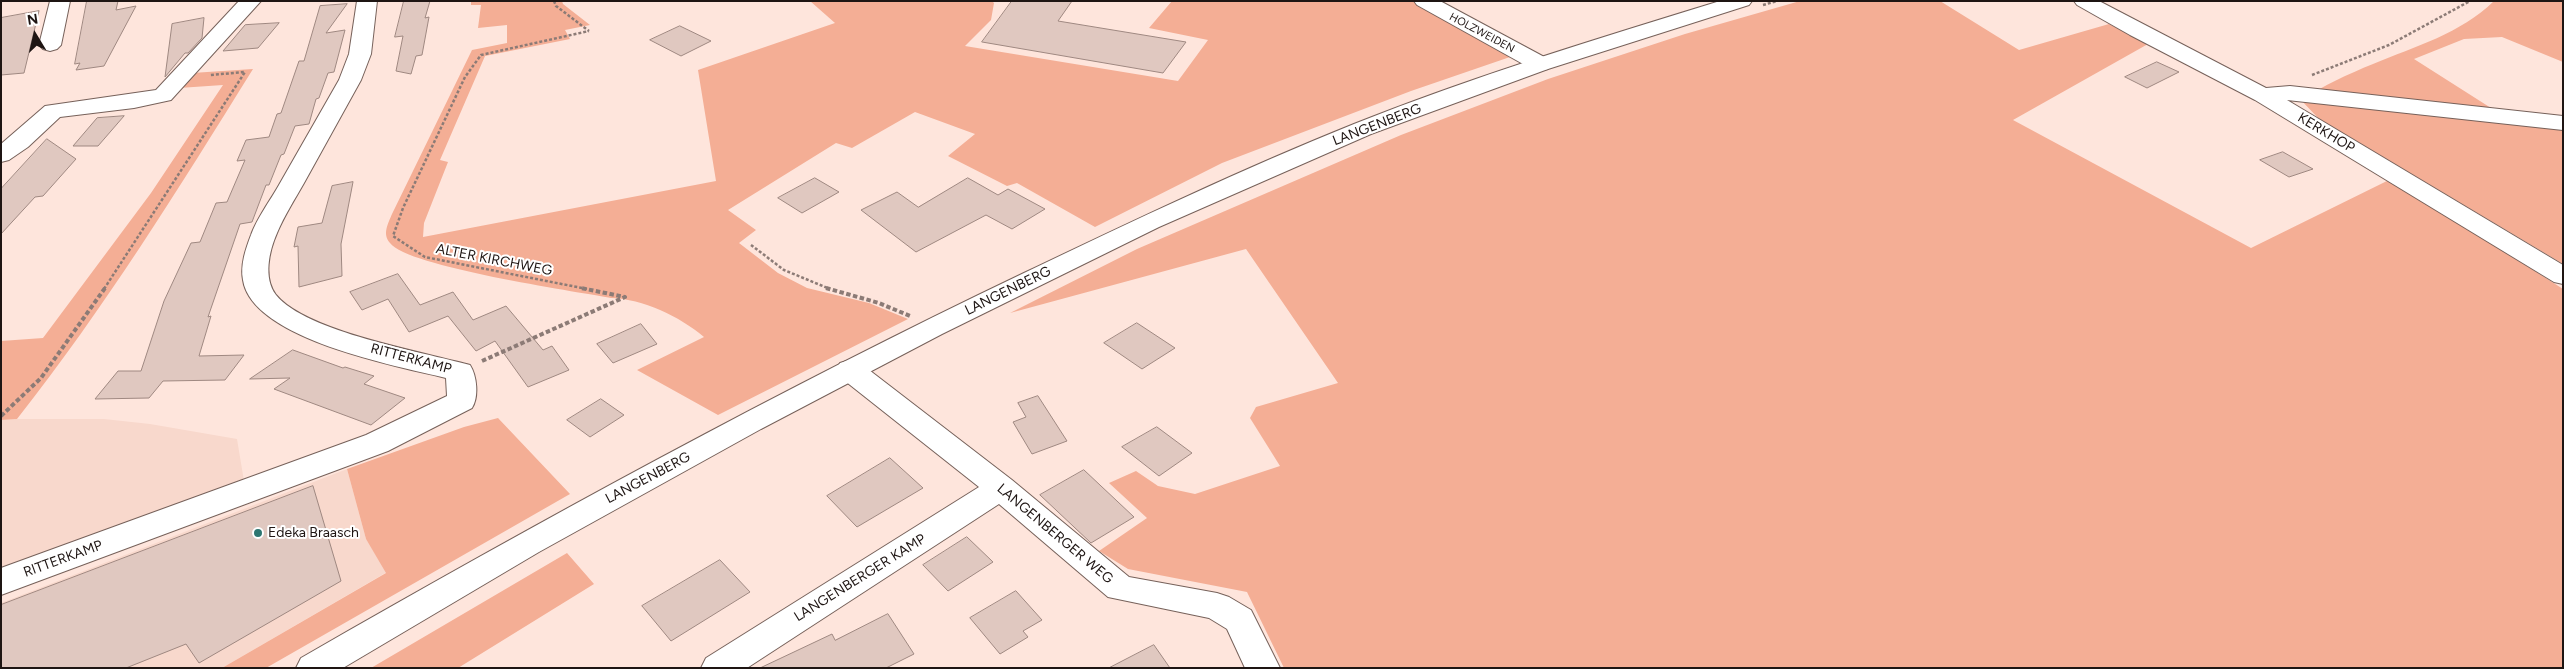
<!DOCTYPE html>
<html>
<head>
<meta charset="utf-8">
<style>
  body { margin:0 }
  #map { position:relative; width:2564px; height:669px; overflow:hidden; background:#fee5dc; font-family:Figtree,sans-serif }
  canvas { display:block }
  .frame { position:absolute; inset:0; border:2px solid #1e1513; pointer-events:none }
  .north { position:absolute; left:10px; top:10px; width:50px; height:50px; -webkit-text-stroke:4px #fff; paint-order:stroke; rotate:351deg; font-size:14px; font-weight:700; line-height:20px; text-align:center; color:#1e1513 }
  .north::after { content:''; display:block; margin:auto; width:18px; height:22px; background:#1e1513; clip-path:polygon(50% 0,100% 100%,50% 72%,0 100%) }
</style>
</head>
<body>
<div id="map">
<canvas width="2564" height="669"></canvas>
<div class="frame"></div>
<div class="north">N</div>
</div>
<script>
const context = document.querySelector('canvas').getContext('2d');
context.lineJoin = 'round';
function fillPath(path, color) { context.fillStyle = color; context.fill(path, 'evenodd'); }
function trace(path, color, width, dash) { context.strokeStyle = color; context.lineWidth = width; context.lineCap = dash ? 'butt' : 'round'; context.setLineDash(dash || []); context.stroke(path); }
function drawText(font, color, halo, rows, align = 'center') {
  context.font = font + ' Figtree,sans-serif'; context.lineWidth = 4; context.setLineDash([]); context.textBaseline = 'middle'; context.strokeStyle = halo; context.fillStyle = color; for (const [text, x, y, turn = 0] of rows) {
    context.save(); context.translate(x, y); context.rotate((+turn || 0) * Math.PI / 180); context.textAlign = isNaN(turn) ? turn : align; if (halo) context.strokeText(text, 0, 0); context.fillText(text, 0, 0); context.restore();
  }
}
const built = new Path2D(`
  M17 419H104L150 424 237 439 244 481 1 570V420Z
  M347 469 366 539 387 572 222 668H1V603Z`);
const green = new Path2D(`
  M471 1H562L563 4 590 25 565 30 570 39 485 56 440 160 448 162 424 223 423 237 716 181 698 70 835 23 810 1H992L994 3 991 20 965 46 1178 81 1208 40 1149 28 1172 1H1412L1510 57 1411 91 1222 163 1095 227 1017 183 1007 186 948 156 975 134 915 112 852 148 836 143 728 210 756 230 739 243 778 273 807 288 869 303 908 319 718 415 637 370 704 337C679 316 643 299 611 298 574 291 408 267 390 243 382 234 388 224 392 214L472 50 507 43V25L478 28 481 5H471Z
  M1800 1H1940L2019 50 2109 24 2148 44 2013 120 2251 248 2391 179 2563 289V668H1284L1247 592 1128 569 1099 551 1147 518 1109 483 1136 471 1158 486 1195 494 1280 466 1250 418 1256 407 1338 383 1246 249 1010 313 1137 249 1401 135 1548 79 1685 34Z
  M2494 1H2563V62L2502 37 2464 39 2414 59 2513 122 2563 129V264L2319 119 2301 100C2323 86 2348 74 2373 64 2416 46 2460 34 2494 1Z
  M253 69C179 188 104 309 17 419L1 420V341L43 338 151 193 223 85 179 88 192 73Z
  M498 418 570 494 266 668H222L386 573 366 539 347 469 464 427Z
  M567 553 594 584 458 668H371Z`);
const building = new Path2D(`
  M87 1H118L116 10 136 6 104 66 76 70 80 63 75 64Z
  M404 1H430L425 18 429 17 422 55 416 56 411 74 396 71 403 36 395 37Z
  M1012 1H1072L1058 21 1186 42 1163 73 982 42Z
  M347 4 326 33 345 30 334 72 328 73 319 98 316 99 309 124 295 126 284 154 281 155 269 185H266L252 222 240 224 208 317 211 316 199 356 244 355 225 380 163 381 149 398 95 399 118 371H141L164 301 191 243 200 242 216 203 227 202 245 160 237 161 246 140 269 137 277 114 281 113 299 61H304L320 6Z
  M39 11 24 73 1 75V18Z
  M204 18 202 38 188 53H185L165 77 172 24Z
  M279 23 258 48 223 51 245 25Z
  M680 26 711 41 681 56 650 40Z
  M2157 62 2179 72 2147 88 2125 77Z
  M124 116 98 146H73L97 118Z
  M47 139 76 159 43 196 35 197 1 234V189Z
  M2283 152 2313 169 2289 177 2260 160Z
  M815 178 839 192 802 213 778 198Z
  M968 178 998 195 1008 189 1045 209 1012 229 986 215 916 252 861 210 897 192 918 207Z
  M353 182 341 244 342 276 299 287 298 246 294 247 298 227 322 223 332 186Z
  M398 274 420 305 453 292 473 320 506 306 543 350 552 346 569 370 528 387 495 341 476 351 448 316 409 332 388 299 362 310 350 292Z
  M1137 323 1175 348 1142 369 1104 343Z
  M641 324 657 344 613 363 597 344Z
  M293 350 343 368 345 367 374 376 364 384 405 398 371 425 274 389 290 378 250 379Z
  M1038 396 1067 441 1032 454 1013 422 1026 417 1018 403Z
  M601 399 624 415 590 437 567 420Z
  M1157 427 1192 453 1159 476 1122 447Z
  M890 458 923 488 857 527 827 496Z
  M1084 470 1134 517 1091 543 1040 495Z
  M313 486 341 581 199 663 186 644 126 668H1V605Z
  M967 537 993 562 948 591 923 565Z
  M720 560 750 592 671 641 642 606Z
  M1016 591 1042 620 1023 631 1028 637 1000 654 970 618Z
  M888 614 914 654 886 668H760L832 634 835 640Z
  M1154 645 1170 668H1109Z`);
const pathFar1 = new Path2D(`
  M554 1 556 6 589 31
  M1763 5 1777 1
  M2312 75 2389 45 2470 1
  M751 245 784 270 830 289
  M104 289 245 72 210 75
  M587 289 425 257 393 236 403 208 465 77 481 55 589 31`);
const path = new Path2D(`
  M826 288 879 303 910 316
  M482 361 625 297 581 288
  M1 416 41 378 105 288`);
const minor = new Path2D(`
  M50 1H70L61 45 57 49 50 51 43 49 39 45Z
  M239 1H261L171 100 134 108 60 117 28 147 9 160 1 162V144L45 106 156 90Z
  M357 1H377L371 54 361 80C342 114 323 149 304 183 295 199 284 216 277 233 269 251 263 278 276 295 306 332 423 352 470 365 477 376 479 397 472 408L388 451 1 595V568L366 435 447 396 446 378C397 366 252 339 243 280 240 265 246 248 251 235 257 218 270 201 279 185 299 150 319 115 339 80L349 54Z
  M1414 1H1440L1548 59 1551 64 1548 69 1540 70 1532 69 1417 5Z
  M2074 1H2099L2266 88 2290 86 2563 116V130L2287 100 2563 265V284L2554 282 2255 100 2130 35 2077 5Z
  M850 360 860 363 1012 480 1129 577 1217 593 1229 597 1251 610 1280 668H1245L1227 629 1209 618 1108 597 999 504 747 668H701L706 658 979 487 840 377 836 370 840 363Z`);
const major = new Path2D(`
  M1720 1H1752L1749 5 1548 69 1371 134 1159 227 942 334 761 429 539 552 343 668H296L301 658C538 522 777 391 1024 273 1133 221 1242 169 1354 124 1474 76 1597 39 1720 1Z`);
const markers = [
  [258,533,5,"#2d7671"]
];
const farStreetnames = [
  ["HOLZWEIDEN",1482,33,28]
];
const streetNames = [
  ["LANGENBERG",1377,125,-21],
  ["KERKHOP",2326,133,31],
  ["ALTER KIRCHWEG",494,260,11],
  ["LANGENBERG",1008,291,-26],
  ["RITTERKAMP",411,359,15],
  ["LANGENBERG",648,478,-28],
  ["LANGENBERGER WEG",1055,534,40],
  ["RITTERKAMP",63,559,-20],
  ["LANGENBERGER KAMP",860,578,-32]
];
const poiNames = [
  ["Edeka Braasch",268,533]
];
fillPath(built, '#f8d8cc');
fillPath(green, '#f4ae95');
fillPath(building, '#e0c8c0');
trace(building, '#9f8881', 1);
trace(minor, '#76615a', 2);
trace(major, '#76615a', 2);
trace(pathFar1, '#8c7b76', 2.5, [3, 2]);
trace(path, '#8c7b76', 4, [4.5, 2.5]);
fillPath(minor, '#fff');
fillPath(major, '#fff');
for (const [x, y, r, color] of markers) { const dot = new Path2D(); dot.arc(x, y, r, 0, 2 * Math.PI); context.fillStyle = color; context.fill(dot); trace(dot, '#fff', 2); }
drawText('11px', '#1e1513', '#fff', farStreetnames);
drawText('14px', '#1e1513', '#fff', streetNames);
drawText('14px', '#1e1513', '#fff', poiNames, 'left');
</script>
</body>
</html>
